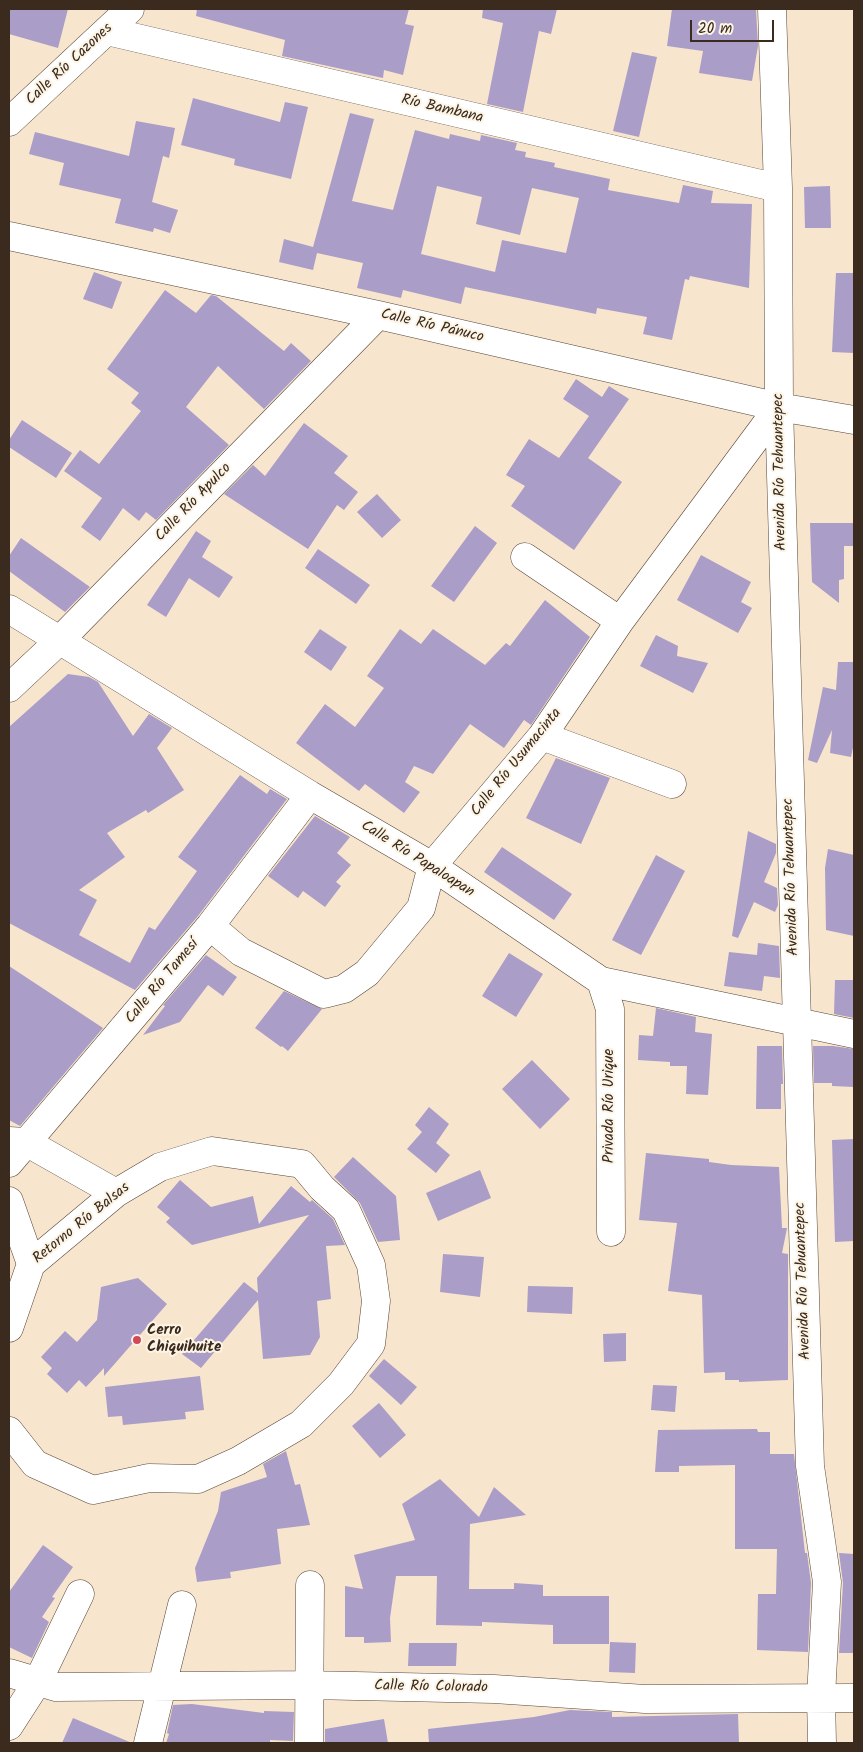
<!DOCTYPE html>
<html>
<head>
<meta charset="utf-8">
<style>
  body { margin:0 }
  #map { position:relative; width:863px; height:1752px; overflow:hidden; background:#f8e5ce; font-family:Kalam,sans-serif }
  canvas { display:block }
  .frame { position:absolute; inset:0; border:10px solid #3b2a1e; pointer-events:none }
  .scale { position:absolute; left:690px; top:20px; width:84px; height:22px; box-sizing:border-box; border:2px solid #3b2a1e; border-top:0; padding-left:6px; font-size:15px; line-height:18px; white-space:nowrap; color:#3b2a1e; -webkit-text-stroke:4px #fcf5e5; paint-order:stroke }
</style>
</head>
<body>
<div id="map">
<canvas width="863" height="1752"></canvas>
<div class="frame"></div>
<div class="scale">20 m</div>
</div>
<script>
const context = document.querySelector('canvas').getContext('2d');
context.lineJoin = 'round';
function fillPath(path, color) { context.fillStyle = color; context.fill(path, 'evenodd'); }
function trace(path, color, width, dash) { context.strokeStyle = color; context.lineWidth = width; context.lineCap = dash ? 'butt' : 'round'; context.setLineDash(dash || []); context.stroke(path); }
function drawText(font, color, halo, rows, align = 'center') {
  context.font = font + ' Kalam,sans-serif'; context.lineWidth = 4; context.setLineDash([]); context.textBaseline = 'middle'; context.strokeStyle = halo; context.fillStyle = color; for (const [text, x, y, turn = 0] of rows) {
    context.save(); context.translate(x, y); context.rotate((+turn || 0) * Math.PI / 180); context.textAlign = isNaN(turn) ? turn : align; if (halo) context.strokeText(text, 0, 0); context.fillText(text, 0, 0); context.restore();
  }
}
const building = new Path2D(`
  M9 9H68L58 48 9 34Z
  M197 9H409L405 24 414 26 403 75 384 70 383 78 282 56 285 40 196 16Z
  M483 9H557L551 34 539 31 523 112 487 104 503 23 482 18Z
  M672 9H756L758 46 752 81 699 73 703 51 667 46Z
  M632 52 657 57 639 137 613 131Z
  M193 98 280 122 285 102 308 107 291 179 234 165 235 159 181 145Z
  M350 113 374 119 352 201 393 210 415 130 449 139 450 134 480 141 481 135 517 143 515 150 526 152 525 157 555 163 554 167 610 179 608 190 679 203 683 185 713 191 711 203 752 204 749 288 690 276 689 280 685 279 672 340 643 334 647 317 597 308 596 314 465 287 461 304 403 290 401 298 357 288 363 263 317 253 313 270 279 262 284 239 313 247ZM437 186 482 197 476 224 520 235 532 188 579 198 566 253 502 240 495 272 421 254Z
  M136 121 175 128 169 158 163 156 152 202 178 210 170 233 154 228 153 232 115 223 121 199 59 185 64 163 29 154 35 132 129 156Z
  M830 186 831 228H805L804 187Z
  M94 272 122 282 112 309 83 299Z
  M836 273H854V353L832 352Z
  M165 290 196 313 211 295 216 296 284 351 291 343 311 361 264 409 218 366 186 407 229 445 156 520 146 512 139 521 123 508 100 541 81 527 102 498 64 471 80 450 99 464 141 411 131 403 139 393 107 369Z
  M576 379 602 397 609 386 629 399 588 458 622 482 574 550 511 506 525 486 506 475 529 439 559 458 589 416 563 399Z
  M22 420 72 453 56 478 9 447V440Z
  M304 423 348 456 334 473 358 492 344 510 337 505 308 549 224 494 253 465 265 476Z
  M377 494 401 520 382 538 357 512Z
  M810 523H854V546H844V579L839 580V603L812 582Z
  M475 526 497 543 454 602 431 586Z
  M196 531 211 541 202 557 233 577 219 598 189 578 166 617 147 605Z
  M21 538 90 587 65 612 9 571V556Z
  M318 549 370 585 356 604 305 568Z
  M701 555 751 582 741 602 752 608 738 633 677 600Z
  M545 600 590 637 531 725 524 720 504 748 470 724 433 774 414 766 405 782 420 792 404 813 365 784 359 791 296 743 325 704 355 727 384 688 367 676 400 629 421 644 433 629 485 665 506 643 510 646Z
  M320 629 347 647 331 671 304 652Z
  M656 635 678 646 677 656 708 663 693 693 640 666Z
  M838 662H854V743L851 757 830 753 832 730 817 763 808 760 823 687 836 690Z
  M68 674 89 677 98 682 133 736 149 714 172 728 157 748 184 790 148 813 146 810 107 833 125 857 79 890 97 900 79 935 130 963 149 927 155 930 197 871 178 857 240 775 267 794 270 789 287 799 198 916 135 990 9 923V727Z
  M556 758 610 778 581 844 526 818Z
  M315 816 350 837 337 853 351 865 336 882 341 886 325 907 303 891 298 898 268 876Z
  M748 831 776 844V853L764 882 777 888 778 905 775 912 754 902 738 938 732 936Z
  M502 847 572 894 554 920 484 872Z
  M828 849 854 855V936L826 930 825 868Z
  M656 855 685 871 641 955 612 940Z
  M758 943 779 946 780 978 764 976 762 991 724 986 729 952 757 955Z
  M509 953 543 974 516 1017 482 996Z
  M206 955 237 977 223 996 208 985 180 1022 143 1035 165 1006 163 1005Z
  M9 966 103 1028 20 1126 9 1120Z
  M835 980H854V1018L834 1014Z
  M284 991 322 1009 288 1051 282 1046 281 1047 255 1028Z
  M656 1008 696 1017 695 1032 712 1034 708 1095 686 1094 687 1066H670V1062L638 1060 639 1035 653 1036Z
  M757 1046H782L783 1084H781V1109H756Z
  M813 1046H833L854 1049V1087L832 1086V1083H814Z
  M532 1060 570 1099 540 1129 502 1089Z
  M429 1107 449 1124 436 1143 450 1155 436 1173 407 1149 422 1132 415 1125Z
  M854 1139V1241L835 1242 832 1140Z
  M646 1153 709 1159V1162L731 1165 779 1167 782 1228H787L782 1253 788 1254V1380L739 1382V1380H725V1372L704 1373 702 1295 668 1291 677 1223 639 1220Z
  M353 1157 396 1196 400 1240 378 1242 360 1203 334 1177Z
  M480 1170 491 1198 438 1221 426 1193Z
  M180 1180 211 1207 253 1196 259 1224 291 1186 310 1202 312 1200 333 1219 345 1245 326 1246 331 1299 317 1301 320 1337 310 1355 263 1359 258 1300 201 1368 182 1354 244 1282 258 1293 257 1278 309 1215 192 1245 166 1222 170 1218 157 1207Z
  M443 1254 484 1257 480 1297 440 1292Z
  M138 1278 167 1304 104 1376V1368L86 1387 79 1380 67 1393 47 1374 52 1368 41 1357 65 1331 77 1342 97 1320 101 1287Z
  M528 1286 573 1287 572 1314 527 1312Z
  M626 1333V1361L604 1362 603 1334Z
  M384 1359 417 1387 401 1405 369 1376Z
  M200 1376 204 1410 185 1412 186 1419 123 1425 122 1416 108 1417 105 1387Z
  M653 1385 677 1386 675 1412 651 1410Z
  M379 1403 406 1435 380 1458 352 1426Z
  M757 1429 758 1432H770V1454H794L805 1553H807L811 1583 808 1652 757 1650 758 1594H776L777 1549H735V1465L679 1466V1472H655L658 1430Z
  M286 1451 295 1485 300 1484 310 1525 277 1529 281 1564 230 1572 231 1578 197 1582 195 1568 218 1511 221 1492 267 1477 263 1464Z
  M440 1479 479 1517 494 1487 526 1515 470 1524 469 1589H514V1583L543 1585V1596H609V1644H553V1625L482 1622V1626L436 1625 437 1576H396L390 1618 391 1642 364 1643V1637H345V1586L363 1589 354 1555 415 1540 402 1504Z
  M43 1545 73 1567 52 1597 55 1598 42 1617 49 1622 32 1658 9 1647V1592Z
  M839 1553 854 1554V1653H839L843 1583Z
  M610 1642 636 1643 635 1673 609 1672Z
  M409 1643H457L456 1666H408Z
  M192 1704 264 1713V1711L294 1712 293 1741 270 1740V1743H166L169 1734 167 1733 173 1705Z
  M570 1710 612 1712V1717L738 1714 739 1743H429L428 1729 534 1717Z
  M73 1718 132 1743H62Z
  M384 1719 388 1743H325V1729Z`);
const minor = new Path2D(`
  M772 9 778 188 779 407 810 1466 827 1582 821 1697 822 1743
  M107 31 778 188
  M9 122 130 9
  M9 236 378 315 779 407 854 420
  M525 557 620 621
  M9 609 310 795 432 866 601 981 854 1034
  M9 688 59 641 378 315
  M542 736 672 784
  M210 926 241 952 324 994 344 989 367 973 421 908 432 866 542 736 620 621 779 407
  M601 981 610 1009 611 1232
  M9 1141 26 1142 116 1193
  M9 1163 210 926 310 795
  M9 1201 31 1264
  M9 1328 31 1264 116 1193 160 1167 212 1151 302 1164 322 1188 346 1210 371 1265 376 1301 371 1344 341 1384 301 1424 238 1461 198 1479 149 1478 93 1490 35 1464 9 1431
  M9 1673 56 1687 309 1685 494 1689 645 1699 854 1698
  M9 1726 38 1681 80 1594
  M148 1743 182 1605
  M309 1743 310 1585`);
const markers = [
  [137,1340,5,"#d1495b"]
];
const streetNames = [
  ["Calle Río Cazones",70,65,-43],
  ["Río Bambana",442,110,13],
  ["Calle Río Pánuco",432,327,13],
  ["Avenida Río Tehuantepec",781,472,-91],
  ["Calle Río Apulco",194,503,-46],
  ["Calle Río Usumacinta",517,763,-51],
  ["Calle Río Papaloapan",417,860,32],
  ["Avenida Río Tehuantepec",792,877,-92],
  ["Calle Río Tamesí",163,982,-50],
  ["Privada Río Urique",610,1106,-90],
  ["Retorno Río Balsas",82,1224,-39],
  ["Avenida Río Tehuantepec",804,1281,-92],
  ["Calle Río Colorado",431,1688,1]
];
const poiNames = [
  ["Cerro",147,1331],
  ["Chiquihuite",147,1348]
];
fillPath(building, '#aa9dc7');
trace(minor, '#574638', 29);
trace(minor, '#fff', 28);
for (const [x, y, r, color] of markers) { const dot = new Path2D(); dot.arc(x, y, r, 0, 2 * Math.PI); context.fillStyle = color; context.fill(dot); trace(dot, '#fcf5e5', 2); }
drawText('15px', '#3b2a1e', '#fcf5e5', streetNames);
drawText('bold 15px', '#3b2a1e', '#fcf5e5', poiNames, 'left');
</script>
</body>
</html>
